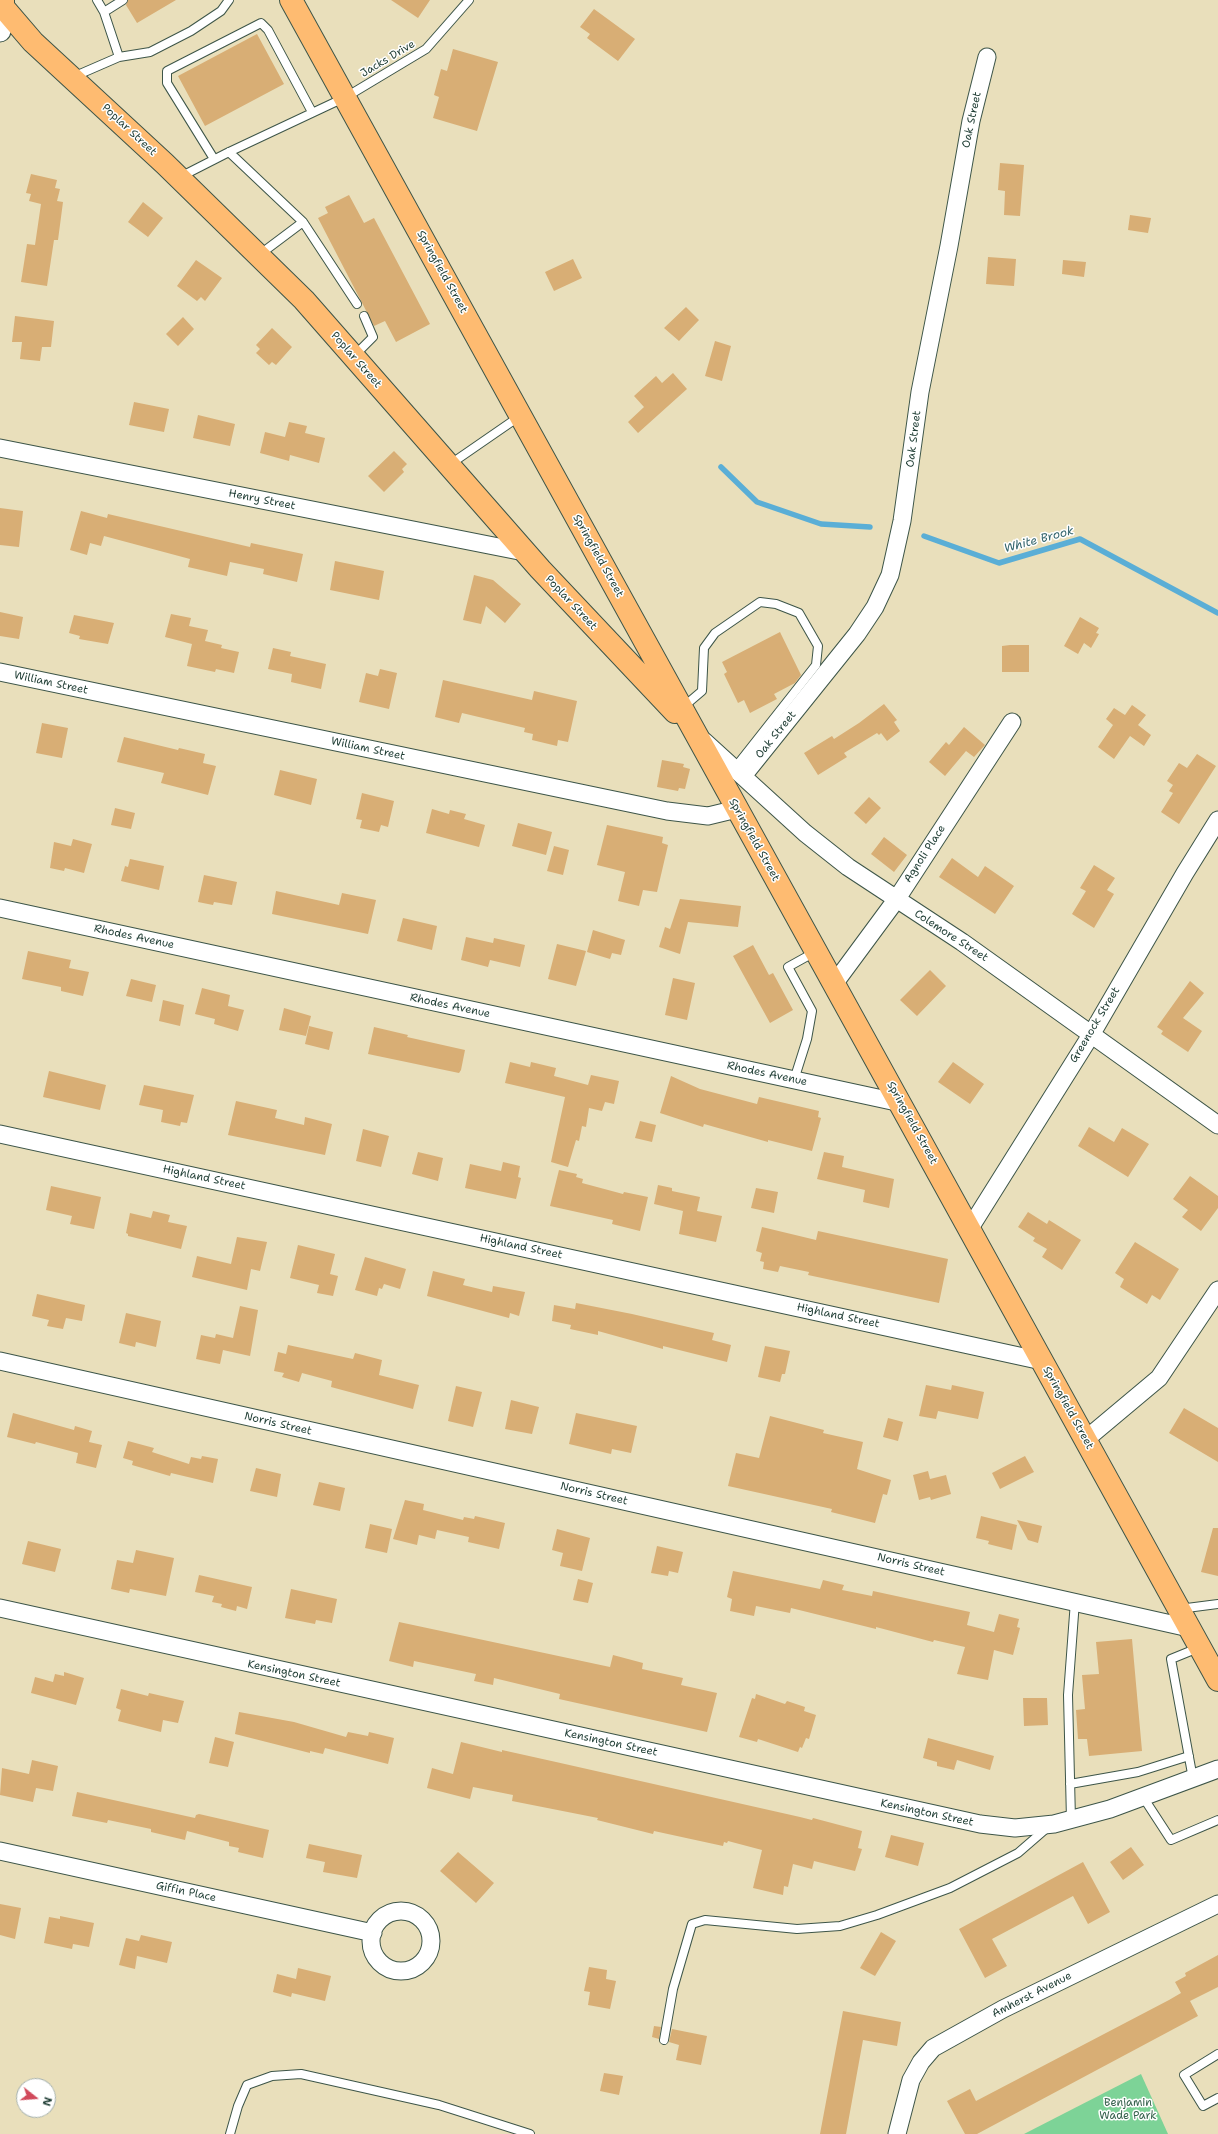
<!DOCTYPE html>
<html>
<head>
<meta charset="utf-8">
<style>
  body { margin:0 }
  #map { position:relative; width:1218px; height:2134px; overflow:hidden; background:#e9dfbb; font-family:"Shantell Sans",sans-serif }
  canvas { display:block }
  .north { position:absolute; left:16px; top:2078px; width:40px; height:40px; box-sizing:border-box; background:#fff; border:1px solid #a5b1ae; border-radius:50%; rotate:107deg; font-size:11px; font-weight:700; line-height:16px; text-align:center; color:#1f3d34 }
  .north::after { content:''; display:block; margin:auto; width:14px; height:18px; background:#d1495b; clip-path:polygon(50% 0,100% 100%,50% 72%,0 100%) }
</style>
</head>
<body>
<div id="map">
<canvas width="1218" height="2134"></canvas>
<div class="north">N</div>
</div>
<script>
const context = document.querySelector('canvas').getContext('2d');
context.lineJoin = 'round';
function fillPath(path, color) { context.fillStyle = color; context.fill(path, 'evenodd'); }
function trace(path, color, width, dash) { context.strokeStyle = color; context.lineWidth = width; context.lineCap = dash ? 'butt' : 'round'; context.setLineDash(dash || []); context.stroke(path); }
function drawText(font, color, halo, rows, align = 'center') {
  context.font = font + ' "Shantell Sans",sans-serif'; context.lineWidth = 3; context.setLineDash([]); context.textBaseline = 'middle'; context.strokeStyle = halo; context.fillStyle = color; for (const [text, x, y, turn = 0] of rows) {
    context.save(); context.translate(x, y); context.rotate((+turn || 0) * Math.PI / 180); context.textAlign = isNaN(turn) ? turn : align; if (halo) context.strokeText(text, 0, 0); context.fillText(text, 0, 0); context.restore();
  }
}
const green = new Path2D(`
  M1141 2074 1168 2134H1024Z`);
const stream = new Path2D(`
  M721 467 757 502 821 524 870 527
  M924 536 999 563 1080 539 1218 613`);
const building = new Path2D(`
  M128 0H176L137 23 126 5Z
  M391 0H430L418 18Z
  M594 9 635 39 618 61 587 38 590 34 580 27Z
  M257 34 284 84 205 126 178 76Z
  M453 49 498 62 477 131 433 118 439 97 434 95 441 69 447 71Z
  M1000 163 1024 165 1020 216 1004 215 1005 191 998 190Z
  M31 174 57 180 55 188 60 189 57 201 63 202 58 240H54L47 286 21 282 27 244 35 245 41 204 29 201 31 194 26 193Z
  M349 195 364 223 374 218 430 324 396 342 385 321 374 326 318 218 328 213 325 207Z
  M143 202 163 218 148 237 128 222Z
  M1130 215 1151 218 1148 233 1128 230Z
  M988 257 1016 259 1014 286 986 284Z
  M573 259 582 278 554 291 545 272Z
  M196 260 222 278 205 301 201 297 197 301 177 286Z
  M1063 260 1086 262 1084 277 1062 274Z
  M686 307 699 320 679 341 664 328Z
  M15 316 54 321 51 347H42L40 361 20 359 22 342H12Z
  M183 317 194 329 178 346 166 334Z
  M272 328 292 347 276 365 272 362 269 365 256 353 260 349 256 345Z
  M715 341 731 346 722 381 705 376Z
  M673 373 687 389 638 433 628 422 644 407 634 396 656 376 662 383Z
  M134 402 169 409 164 432 129 425Z
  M198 415 235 424 230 446 193 438Z
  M289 422 307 426 305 433 325 438 319 463 290 455 289 461 260 453 265 432 285 437Z
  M394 451 407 464 402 469 404 472 384 492 368 476Z
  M0 508 23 511 19 547 0 545Z
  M81 511 107 518 108 514 250 547 251 543 303 554 297 582 263 574 264 569 230 562 227 576 188 567 190 559 104 536 101 546 90 543 87 555 70 550Z
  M335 561 384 571 379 600 330 590Z
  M474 575 493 580 521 604 505 623 486 606 481 624 463 620Z
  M0 612 23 617 19 639 0 636Z
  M171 614 191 618 189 626 208 630 205 641 222 645 221 648 239 652 234 673 216 669 215 672 187 666 192 644 165 637Z
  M74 615 114 623 108 644 79 639 80 636 69 633Z
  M1080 617 1099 628 1096 633 1099 634 1091 648 1084 643 1078 654 1064 646Z
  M780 632 801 675 795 683 774 694 777 699 750 713 744 700 738 703 724 674 727 672 722 662Z
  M1010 645H1029V672H1002V646Z
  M273 648 291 652 290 656 326 664 321 689 291 682 292 674 268 669Z
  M380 669 397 673 389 709 359 702 366 673 378 676Z
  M443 680 532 700 534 691 577 701 568 742 558 740 557 746 532 740 533 734 524 732 525 728 462 713 459 723 435 717Z
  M884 704 897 720 894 722 900 731 887 741 881 733 879 735 877 733 844 753 847 757 818 775 804 753 832 736 834 739 859 723Z
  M1132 705 1146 715 1138 725 1151 735 1144 746 1130 736 1114 759 1098 747 1113 725 1106 719 1114 708 1125 715Z
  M42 723 68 728 62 758 36 753Z
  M964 727 985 745 974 757 966 751 945 776 929 762 946 742 949 745Z
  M124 737 178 750 179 748 205 754 203 763 216 766 208 795 161 783 164 773 117 762Z
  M1197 754 1216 766 1179 824 1161 812 1173 793 1169 791 1173 785 1167 781 1179 763 1187 768Z
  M662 760 684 764 683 767 690 769 685 789 679 788 678 791 657 787Z
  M280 770 317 779 311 805 274 795Z
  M362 793 394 801 388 827 381 825 379 832 360 828 362 820 356 819Z
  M869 797 881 808 866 824 854 813Z
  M115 808 135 813 131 829 111 825Z
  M432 809 449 814 450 810 466 814 464 819 485 825 479 847 426 833Z
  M518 823 552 832 546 855 512 846Z
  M607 825 663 837 662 843 668 845 657 892 643 890 639 906 618 901 625 872 597 865Z
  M884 837 907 855 894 872 871 854Z
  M73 839 92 844 84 873 65 868 64 871 50 868 54 842 71 846Z
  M554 846 569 850 563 875 547 871Z
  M952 858 978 877 985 866 1014 886 995 914 939 877Z
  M130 859 164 866 159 890 121 881 125 866 128 867Z
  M1094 865 1115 878 1107 890 1114 894 1094 928 1072 914 1086 891 1080 888Z
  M204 875 237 882 232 905 214 902 213 905 198 902Z
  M276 891 339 905 342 893 376 900 368 934 272 914Z
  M680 899 741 906 738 927 688 922 680 954 659 947 665 927 670 929Z
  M403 918 437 926 432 950 397 941Z
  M593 930 625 940 621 955 612 953 610 959 587 952Z
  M466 937 493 943 494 938 525 945 520 967 490 960 488 967 461 960Z
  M557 944 586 951 576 986 548 979Z
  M753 945 769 975 773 973 793 1010 770 1023 733 956Z
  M28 951 71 960 69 968 89 972 83 996 61 991V987L22 979Z
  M930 970 946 986 917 1016 900 1000Z
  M673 978 695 983 687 1020 665 1015Z
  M131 979 156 985 152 1002 126 996Z
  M1190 981 1204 993 1183 1018 1202 1031 1188 1052 1161 1034 1163 1031 1157 1027Z
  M202 988 230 995 228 1006 244 1010 238 1031 214 1024 215 1019 195 1014Z
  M163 1000 184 1005 180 1026 159 1021Z
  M284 1008 311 1016 306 1036 279 1030Z
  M309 1026 333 1032 329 1050 305 1044Z
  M374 1027 408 1035 407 1037 465 1050 461 1070 459 1073 368 1054Z
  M510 1062 530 1067 531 1062 556 1068 554 1076 588 1085 591 1075 619 1081 614 1104 605 1102 602 1111 589 1108 586 1127 582 1126 579 1141 576 1140 568 1167 551 1162 565 1097 505 1083Z
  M953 1062 984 1084 970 1104 938 1082Z
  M49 1071 106 1085 100 1110 43 1097Z
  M671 1076 700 1089 757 1104 759 1097 819 1111 818 1117 821 1118 812 1151 768 1140V1142L704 1124 703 1127 660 1113Z
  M144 1085 194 1095 187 1123 181 1122 180 1126 161 1122 163 1110 139 1105Z
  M236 1101 277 1110 275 1118 304 1125 305 1117 332 1124 325 1155 228 1135Z
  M640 1121 656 1125 652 1142 635 1138Z
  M1089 1127 1114 1142 1122 1128 1149 1144 1128 1177 1078 1146Z
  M363 1129 389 1136 381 1167 356 1161Z
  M418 1152 443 1158 438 1181 412 1174Z
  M824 1152 844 1156 842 1167 894 1179 889 1208 863 1202 865 1190 817 1179Z
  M503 1162 520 1166 518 1177 521 1178 516 1199 465 1188 470 1164 501 1171Z
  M559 1170 577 1174 576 1177 583 1179 582 1183 623 1194 624 1192 648 1197 640 1231 612 1224 613 1220 550 1206Z
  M1190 1176 1218 1196V1208L1201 1231 1182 1217 1188 1210 1173 1199Z
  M658 1185 672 1188V1191L700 1197 697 1211 722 1216 716 1242 679 1234 683 1211 654 1204Z
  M51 1186 101 1197 94 1229 70 1224 72 1216 46 1210Z
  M756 1188 778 1192 774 1213 751 1208Z
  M153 1211 170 1215 168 1222 187 1226 181 1249 128 1236V1234L126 1233 130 1213 151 1218Z
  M1028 1212 1047 1224 1049 1220 1081 1240 1062 1270 1042 1257 1047 1249 1033 1241 1035 1238 1018 1227Z
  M762 1227 816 1240 818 1231 948 1259 939 1303 808 1275 809 1272 780 1266 778 1272 763 1269 764 1262 760 1261 762 1253 756 1251Z
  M237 1237 267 1242 260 1271 251 1269 247 1290 192 1277 197 1256 231 1264Z
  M1135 1242 1179 1269 1160 1300 1152 1295 1147 1304 1120 1287 1124 1279 1115 1273Z
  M298 1245 335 1254 330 1274 338 1276 333 1296 317 1293 319 1285 290 1278Z
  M365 1257 406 1269 400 1289 384 1284 382 1289 379 1288 377 1296 355 1290Z
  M433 1271 465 1279 463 1285 492 1292 493 1286 525 1292 519 1316 510 1313 509 1318 427 1296Z
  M37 1294 85 1305 82 1321 66 1318 63 1329 47 1326 49 1320 32 1316Z
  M576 1303 632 1314 714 1333 712 1340 731 1345 727 1362 663 1346V1349L598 1331V1335L570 1329 571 1325 552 1321 554 1305 575 1309Z
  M240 1306 258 1310 250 1356 223 1350 220 1364 196 1359 201 1335 215 1338 216 1334 233 1338Z
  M126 1313 161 1321 156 1347 136 1342 135 1347 119 1343Z
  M288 1345 353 1359 355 1353 382 1360 379 1375 419 1385 413 1409 331 1387 332 1381 302 1373 299 1382 282 1377 284 1373 274 1371 278 1352 286 1354Z
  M765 1346 790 1351 785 1374H782L780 1382 758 1377Z
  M926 1385 951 1390 952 1385 984 1392 978 1419 938 1411 936 1419 919 1416Z
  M456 1386 482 1392 473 1427 448 1421Z
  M511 1400 539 1407 532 1434 505 1429Z
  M1184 1408 1218 1428V1462L1169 1433Z
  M13 1413 74 1430 75 1426 92 1431 89 1442 102 1445 96 1468 76 1463 78 1453 36 1442 35 1444 7 1437Z
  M576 1413 637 1426 631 1453 612 1449 611 1454 569 1444Z
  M770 1416 824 1430 823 1433 863 1442 857 1469 891 1480 887 1495 883 1494 875 1523 831 1512 832 1509 728 1486 736 1453 759 1458Z
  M888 1418 903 1422 898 1441 883 1437Z
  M128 1441 154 1448 152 1452 189 1464 191 1457 201 1459 202 1456 218 1459 213 1483 171 1473 170 1476 132 1465 133 1461 123 1458Z
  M1025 1456 1034 1472 1000 1489 992 1473Z
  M256 1468 281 1474 277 1497 250 1491Z
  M928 1471 930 1479 946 1475 951 1494 931 1500 930 1497 919 1500 913 1475Z
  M319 1482 345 1488 340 1511 313 1505Z
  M405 1500 424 1504 423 1510 463 1520 464 1517 474 1519 475 1516 505 1523 499 1549 468 1542 469 1537 437 1530 435 1539 419 1535 417 1545 393 1539Z
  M981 1516 1017 1525 1012 1550 988 1544 989 1541 976 1538Z
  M1017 1520 1042 1526 1038 1543 1028 1540Z
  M370 1524 392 1529 387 1553 365 1548Z
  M1213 1528H1218V1576L1201 1572Z
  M557 1529 590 1538 582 1571 560 1566 563 1553 552 1550Z
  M28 1541 61 1549 55 1572 22 1564Z
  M657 1546 683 1552 678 1573 669 1571 668 1576 651 1573Z
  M136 1550 174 1558 166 1596 130 1589 129 1593 111 1589 117 1560 133 1563Z
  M733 1571 820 1589 823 1580 844 1585 842 1590 872 1596 873 1591 970 1612 967 1625 994 1632 999 1614 1019 1619 1017 1627 1020 1628 1013 1655 994 1650 988 1680 957 1674 965 1647 934 1640 933 1642 876 1627V1629L791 1608 790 1613 756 1606 754 1616 730 1611 732 1599 727 1597Z
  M199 1575 252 1587 247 1609 237 1606 236 1611 221 1607 222 1604 212 1602 214 1596 195 1592Z
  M578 1579 593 1583 588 1603 573 1600Z
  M291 1589 337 1599 332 1623 316 1620 315 1624 285 1618Z
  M399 1622 610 1667 613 1655 643 1663 642 1669 683 1678 681 1685 717 1693 707 1732 559 1699 560 1694 494 1678 493 1685 474 1681 476 1674 414 1661 413 1667 389 1661Z
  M1132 1639 1142 1751 1089 1756 1087 1739H1078L1076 1710 1085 1709 1082 1675 1099 1674 1096 1642Z
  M64 1672 84 1678 76 1705 31 1693 35 1677 53 1682 55 1674 64 1676Z
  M121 1689 148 1696 149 1693 184 1701 178 1723 163 1720 161 1732 118 1721 121 1710 116 1708Z
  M756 1694 785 1704 787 1701 805 1707 804 1711 816 1715 809 1739 806 1738 802 1748 800 1747 798 1752 758 1739 757 1742 739 1737 752 1698 755 1699Z
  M1023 1698H1047L1048 1725 1024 1726Z
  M239 1712 294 1722 346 1737 348 1732 368 1736 369 1732 394 1738 388 1764 325 1748 323 1754 310 1751V1753L235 1734Z
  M215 1737 234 1742 228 1767 209 1763Z
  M928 1738 994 1756 990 1770 957 1760 954 1770 937 1766V1762L923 1758Z
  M461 1742 502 1752V1750L556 1762 800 1817 812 1820 813 1818 862 1831 858 1848 862 1849 855 1871 814 1861 812 1869 793 1864 788 1887 784 1886 783 1895 753 1888 762 1850 728 1841 727 1843 724 1842 723 1846 654 1831 653 1834 597 1820 598 1818 512 1801 513 1795 473 1787 470 1799 427 1788 432 1768 453 1774Z
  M32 1760 58 1766 53 1791 36 1788 33 1802 0 1795 2 1768 29 1774Z
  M77 1792 195 1818 196 1815 199 1814 269 1830 263 1858 238 1852 239 1848 229 1846V1842L187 1831 185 1840 151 1832V1829L108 1820 107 1823 72 1816Z
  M891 1835 924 1843 918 1866 885 1857Z
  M309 1844 362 1855 357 1878 323 1872 325 1862 306 1858Z
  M1131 1847 1144 1865 1123 1880 1110 1862Z
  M458 1852 494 1883 476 1903 440 1871Z
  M1083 1862 1110 1912 1088 1924 1073 1896 992 1939 1007 1966 985 1978 959 1929Z
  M0 1904 21 1908 15 1939 0 1935Z
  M60 1916 94 1923 89 1947 73 1944 72 1949 44 1943 49 1917 60 1919Z
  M881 1932 896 1941 875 1976 860 1968Z
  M141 1935 172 1942 167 1963 137 1956 135 1969 119 1965 126 1938 139 1941Z
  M1218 1955V1987L1190 2001 1198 2016 977 2134H965L947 2101 970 2089 976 2101 1169 2000 1181 1993 1175 1982 1186 1976 1185 1973Z
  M589 1967 607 1970 606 1979 616 1981 610 2009 588 2005 590 1992 584 1991Z
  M298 1968 331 1976 325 2001 292 1993 291 1997 273 1992 277 1974 296 1979Z
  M843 2011 901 2022 897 2046 863 2040 846 2134H820Z
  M654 2026 661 2027 659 2039 652 2037Z
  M672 2029 707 2036 701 2065 676 2060 679 2045 669 2042Z
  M604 2073 623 2076 619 2095 600 2091Z`);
const service = new Path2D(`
  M97 0 104 12 119 57
  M104 12 123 0
  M73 77 119 57 150 52 191 31 221 11 229 0
  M229 152 303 222 357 304
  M214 159 167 83V71L261 23 268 30 312 112
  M180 177 229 152 346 97 426 49 469 0
  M259 255 303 222
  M354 356 373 337 364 316
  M449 465 520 416
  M682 708 702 691 704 648 715 633 760 602 776 604 799 613 818 646 816 665 734 769
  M794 1080 807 1039 812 1011 788 967 815 952
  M1179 1609 1218 1604
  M1193 1779 1171 1659 1198 1648
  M1070 1784 1138 1772 1189 1756
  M1143 1797 1171 1840 1218 1820
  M1071 1820 1068 1695 1075 1601
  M664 2040 673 1989 692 1924 705 1920 797 1929 840 1926 877 1915 950 1888 1018 1853 1048 1827
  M1218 2054 1184 2075 1203 2106 1218 2098
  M230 2134 238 2106 247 2085 272 2076 301 2074 439 2105 530 2134`);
const minor = new Path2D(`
  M0 448 524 552
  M0 672 667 811 708 816 737 809
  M704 741 805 833 848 867 962 942 1218 1125
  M743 776 857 634 875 607 890 575 902 521 920 392 949 246 971 121 987 57
  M0 908 901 1103
  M834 984 896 900 1012 722
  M0 1134 1042 1361
  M970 1228 1091 1035 1185 873 1218 820
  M0 1361 1189 1628
  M1085 1440 1159 1378 1218 1290
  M0 1608 980 1824 1015 1828 1054 1824 1110 1809 1218 1769
  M0 1851 373 1933
  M371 1941a30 30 0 1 1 60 0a30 30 0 1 1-60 0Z
  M897 2134 911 2080 921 2062 933 2048 1003 2009 1218 1904`);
const tertiary = new Path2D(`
  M0 5 3 7 0 31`);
const primary = new Path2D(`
  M3 0V7L33 42 165 164 304 300 540 569 675 712
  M291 0 1218 1680`);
const streetNames = [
  ["Jacks Drive",388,59,-31],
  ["Oak Street",972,120,-78],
  ["Poplar Street",129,130,43],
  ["Springfield Street",442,272,61],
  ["Poplar Street",356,360,49],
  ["Oak Street",914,439,-83],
  ["Henry Street",262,500,11],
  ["Springfield Street",598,556,61],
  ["Poplar Street",571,603,47],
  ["William Street",51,683,12],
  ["Oak Street",776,735,-51],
  ["William Street",368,749,12],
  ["Springfield Street",754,840,61],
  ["Agnoli Place",925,854,-57],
  ["Colemore Street",951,936,33],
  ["Rhodes Avenue",134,937,12],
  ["Rhodes Avenue",450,1006,12],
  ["Greenock Street",1095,1025,-59],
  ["Rhodes Avenue",767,1074,12],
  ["Springfield Street",912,1123,61],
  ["Highland Street",204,1178,12],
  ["Highland Street",521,1247,12],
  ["Highland Street",838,1316,12],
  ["Springfield Street",1068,1408,61],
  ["Norris Street",278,1424,13],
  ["Norris Street",594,1494,13],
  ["Norris Street",911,1565,13],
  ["Kensington Street",294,1674,12],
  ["Kensington Street",611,1743,12],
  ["Kensington Street",927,1813,12],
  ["Giffin Place",186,1892,12],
  ["Amherst Avenue",1032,1995,-27]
];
const parkNames = [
  ["Benjamin",1128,2103],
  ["Wade Park",1128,2116]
];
const waterNames = [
  ["White Brook",1039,540,-15]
];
fillPath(green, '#7dd397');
trace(stream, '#5aaed6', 5.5);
fillPath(building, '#d8ae75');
trace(service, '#3d5548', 10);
trace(minor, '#3d5548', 19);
trace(tertiary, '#3d5548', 23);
trace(primary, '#3d5548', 24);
trace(service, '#fff', 8);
trace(minor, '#fff', 17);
trace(tertiary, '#fff', 21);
trace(primary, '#febb71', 22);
drawText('11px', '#1f3d34', '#fff', streetNames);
drawText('11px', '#36624d', '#fff', parkNames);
drawText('italic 12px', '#34656d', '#fff', waterNames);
</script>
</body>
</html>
